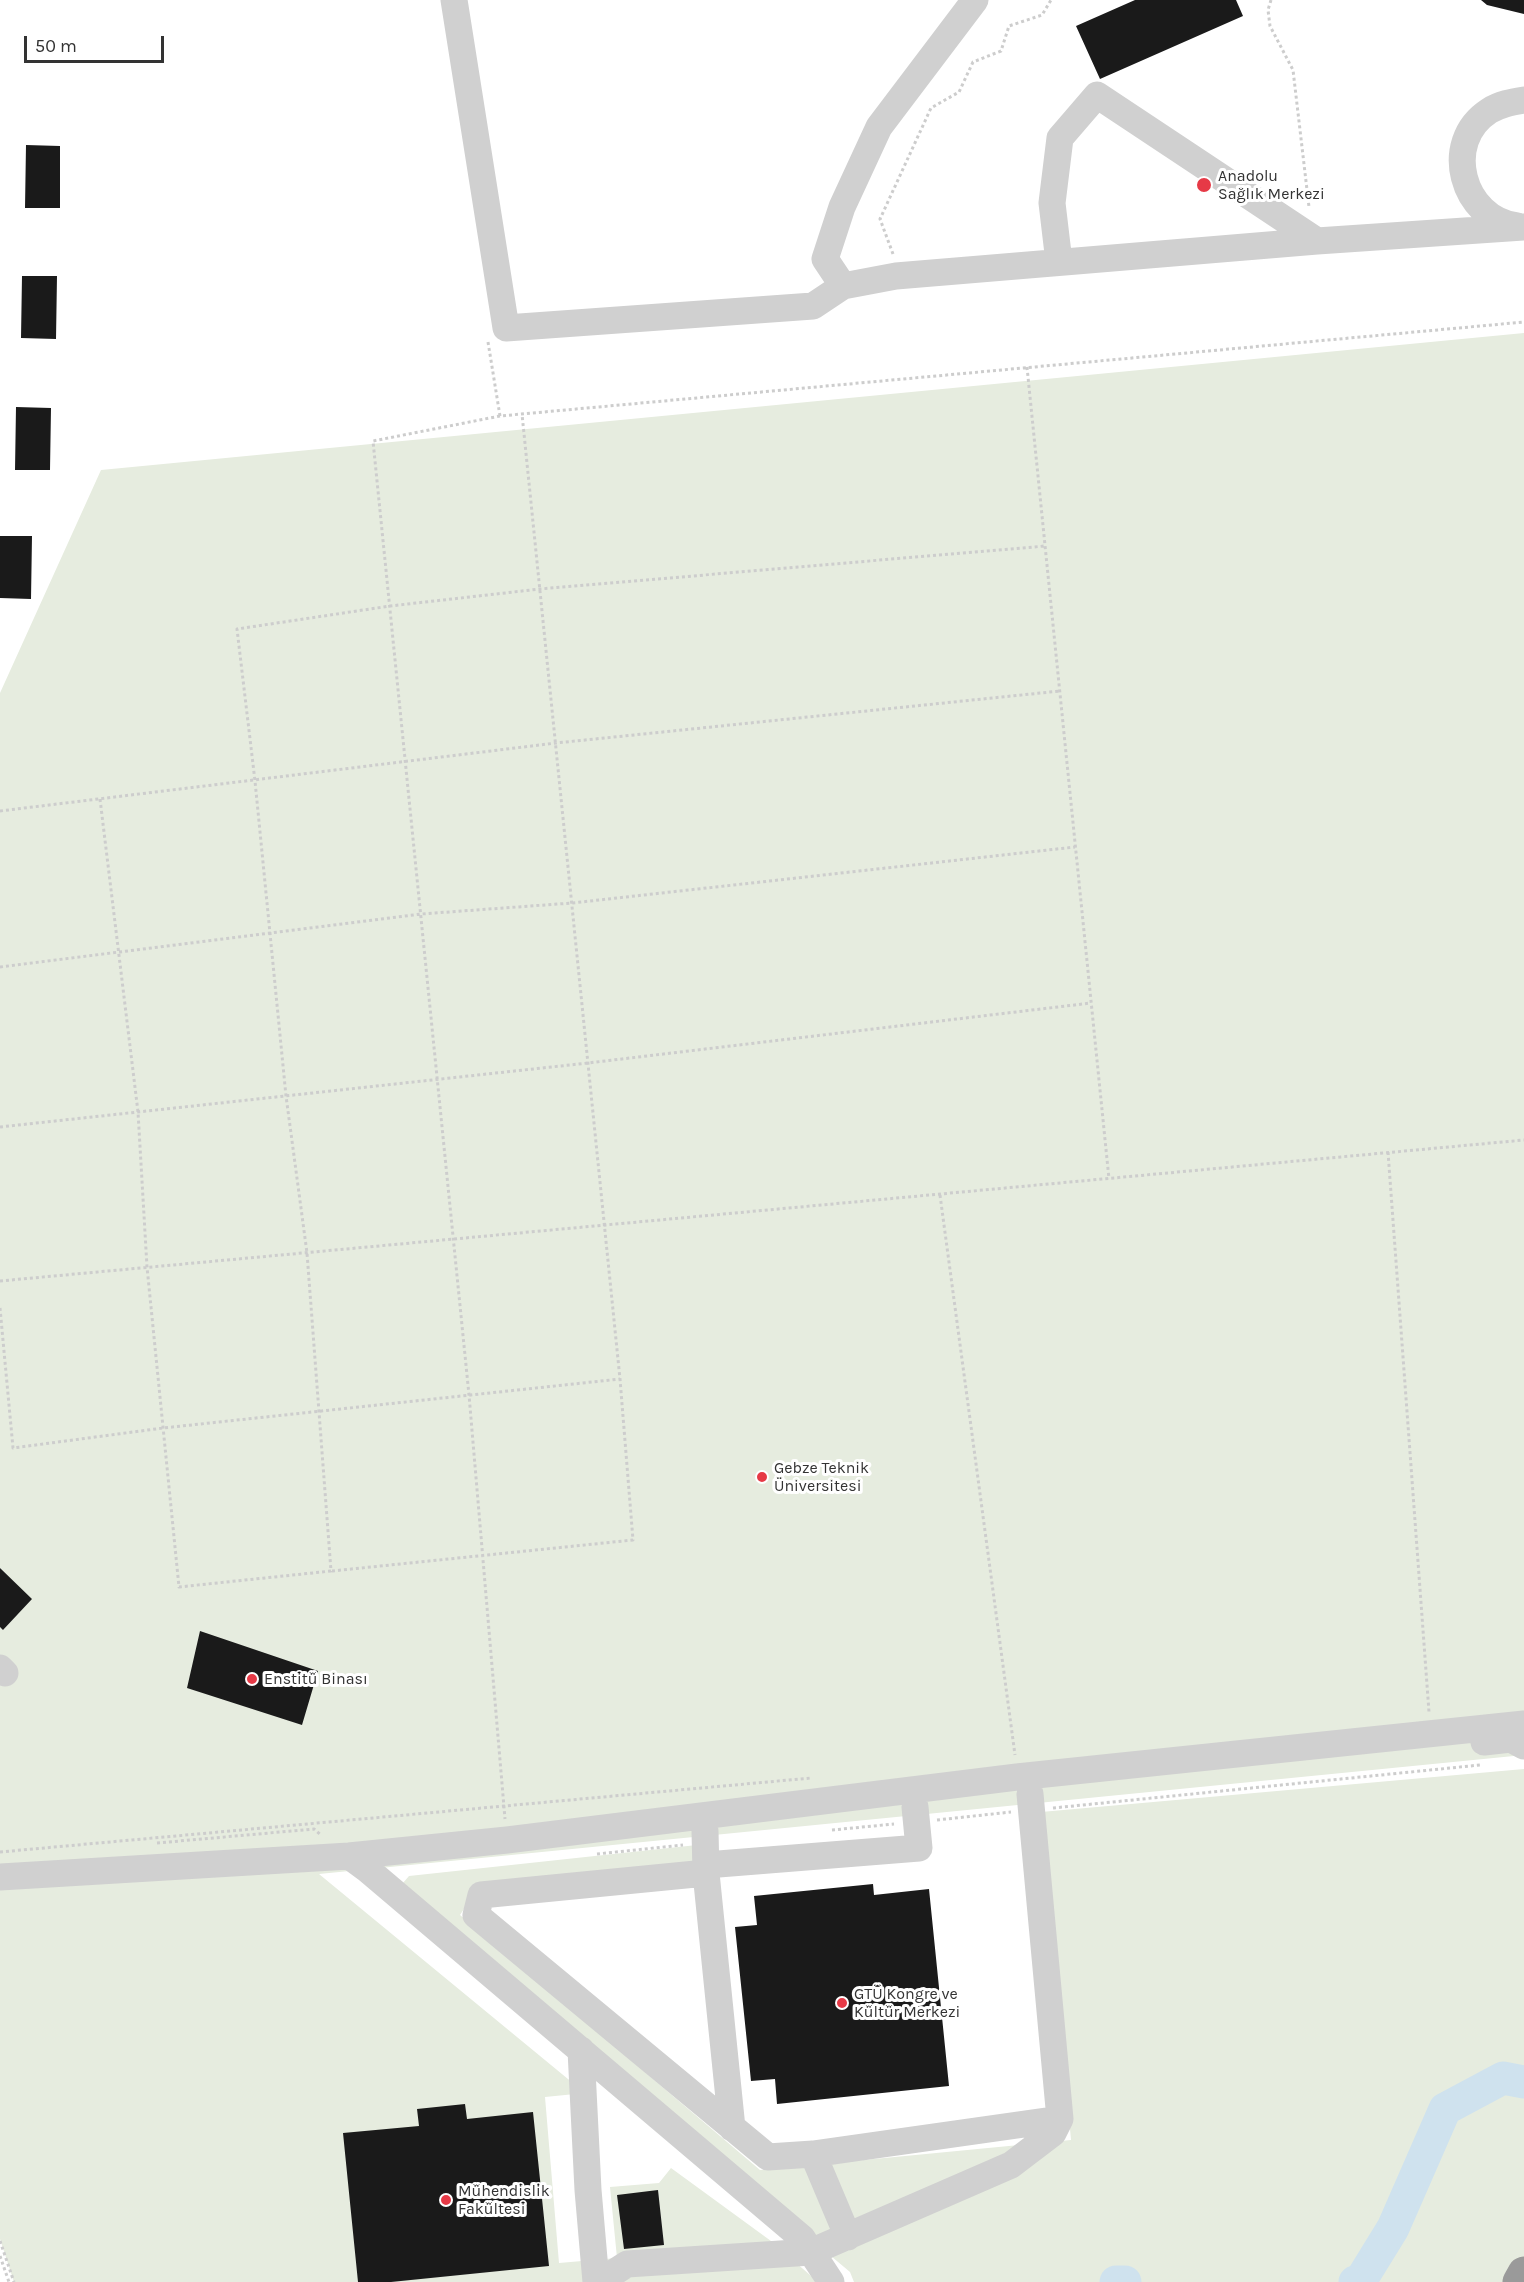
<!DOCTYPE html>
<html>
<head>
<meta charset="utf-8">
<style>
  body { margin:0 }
  #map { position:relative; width:1524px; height:2282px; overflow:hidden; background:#fff; font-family:Karla,sans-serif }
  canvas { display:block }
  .scale { position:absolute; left:24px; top:36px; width:140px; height:27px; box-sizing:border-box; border:3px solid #333; border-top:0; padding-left:8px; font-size:18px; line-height:21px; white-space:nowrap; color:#333; -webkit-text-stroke:4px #fff; paint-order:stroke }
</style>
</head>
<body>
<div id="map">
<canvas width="1524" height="2282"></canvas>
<div class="scale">50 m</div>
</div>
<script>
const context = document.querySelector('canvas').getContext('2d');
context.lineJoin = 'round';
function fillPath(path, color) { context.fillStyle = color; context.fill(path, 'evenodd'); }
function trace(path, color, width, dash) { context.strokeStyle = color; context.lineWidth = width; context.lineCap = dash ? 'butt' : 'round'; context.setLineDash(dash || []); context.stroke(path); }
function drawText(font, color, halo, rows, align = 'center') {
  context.font = font + ' Karla,sans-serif'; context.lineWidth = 6; context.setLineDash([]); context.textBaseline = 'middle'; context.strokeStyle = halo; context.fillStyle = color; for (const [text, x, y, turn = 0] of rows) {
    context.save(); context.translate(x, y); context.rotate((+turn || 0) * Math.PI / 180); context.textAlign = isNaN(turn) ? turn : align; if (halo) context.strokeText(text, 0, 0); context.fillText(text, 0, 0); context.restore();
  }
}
const green = new Path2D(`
  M1524 333V1755L319 1874 585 2093 545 2097 559 2263 617 2258 610 2187 659 2183 671 2168 771 2241 818 2282H14L0 2239V1627L3 1630 31 1599 0 1568V693L101 470Z
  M1524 1769V2260L1511 2282H854L850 2272 396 1891 409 1876 697 1845 700 1865 479 1886 460 1915 760 2170 1071 2140 1041 1812Z`);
const river = new Path2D(`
  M1116 2282H1125
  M1355 2282 1361 2280 1393 2228 1445 2109 1503 2078 1524 2082`);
const building = new Path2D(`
  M1135 0H1236L1243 16 1100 79 1076 26Z
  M1481 0H1524V14L1487 5Z
  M26 145 60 146V208H25Z
  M22 276H57L56 339 21 338Z
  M16 407 51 408 50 470H15Z
  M0 536H32L31 599 0 598Z
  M0 1568 32 1599 3 1630 0 1627Z
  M200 1631 318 1671 302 1725 187 1688Z
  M873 1884 874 1895 929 1889 949 2086 777 2104 775 2079 751 2081 735 1927 757 1925 754 1896Z
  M465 2104 467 2119 533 2112 549 2266 391 2282H358L343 2133 419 2126 417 2109Z
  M658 2190 664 2245 624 2249 617 2195Z`);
const path = new Path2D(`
  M1271 0 1268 10 1270 26 1293 70 1309 207
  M893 254 880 219 931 108 959 92 973 62 1001 51 1009 26 1042 15 1051 0
  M488 342 500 416 1524 322
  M1027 367 1109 1179
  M500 416 373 441 469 1395 505 1819
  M100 799 138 1112 147 1267 179 1587 331 1571 307 1253 286 1096 255 781 237 629 390 606 540 589 1045 546
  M0 811 556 743 1060 691
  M0 967 421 914 572 903 1075 847
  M0 1127 588 1063 1091 1003
  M1388 1152 1429 1712
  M940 1195 1015 1755
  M0 1281 1524 1140
  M0 1308 13 1448 163 1428 620 1379
  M332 1571 633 1540 620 1379 522 414
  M1053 1808 1480 1765
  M937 1820 1011 1812
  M832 1830 894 1824
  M157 1843 314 1829 321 1835
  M0 1852 811 1778
  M597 1854 683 1845
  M0 2241 14 2282
  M0 2256 9 2282`);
const minor = new Path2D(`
  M454 0 506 328 813 306 843 286 896 276 1317 241 1524 227
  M1517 226C1462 219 1441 142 1489 111 1500 104 1512 102 1524 100
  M1059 262 1052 203 1060 138 1097 95 1317 241
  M843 286 825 259 842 207 879 127 975 0
  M0 1668 5 1673
  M1484 1742 1511 1739 1524 1746
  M705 1831 706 1873 732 2128
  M349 1856 368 1870 802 2238 831 2282
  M706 1865 919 1848 915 1807
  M706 1873 481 1895 476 1915 768 2157 813 2154 1060 2119
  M0 1877 349 1856 507 1840 1017 1777 1524 1724
  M581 2050 588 2190 596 2282
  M813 2154 848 2237
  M599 2282 627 2264 811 2252 1011 2165 1053 2133 1060 2119 1030 1794`);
const highway = new Path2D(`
  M1519 2282 1524 2273`);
const markers = [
  [1204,185,8,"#e63946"],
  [762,1477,6,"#e63946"],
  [252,1679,6,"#e63946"],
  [842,2003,6,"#e63946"],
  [446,2200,6,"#e63946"]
];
const poiNames = [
  ["Anadolu",1218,176],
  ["Sağlık Merkezi",1218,194],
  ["Gebze Teknik",774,1468],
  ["Üniversitesi",774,1486],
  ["Enstitü Binası",264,1679],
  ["GTÜ Kongre ve",854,1994],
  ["Kültür Merkezi",854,2012],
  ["Mühendislik",458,2191],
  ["Fakültesi",458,2209]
];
fillPath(green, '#e6ecdf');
trace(river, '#cfe2ee', 33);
fillPath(building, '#1a1a1a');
trace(path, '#cdcdcd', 3, [3, 3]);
trace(minor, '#d0d0d0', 27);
trace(highway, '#9a9a9a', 33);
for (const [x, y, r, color] of markers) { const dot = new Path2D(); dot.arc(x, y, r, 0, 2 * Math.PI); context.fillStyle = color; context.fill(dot); trace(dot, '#fff', 2); }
drawText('16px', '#333', '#fff', poiNames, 'left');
</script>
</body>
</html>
